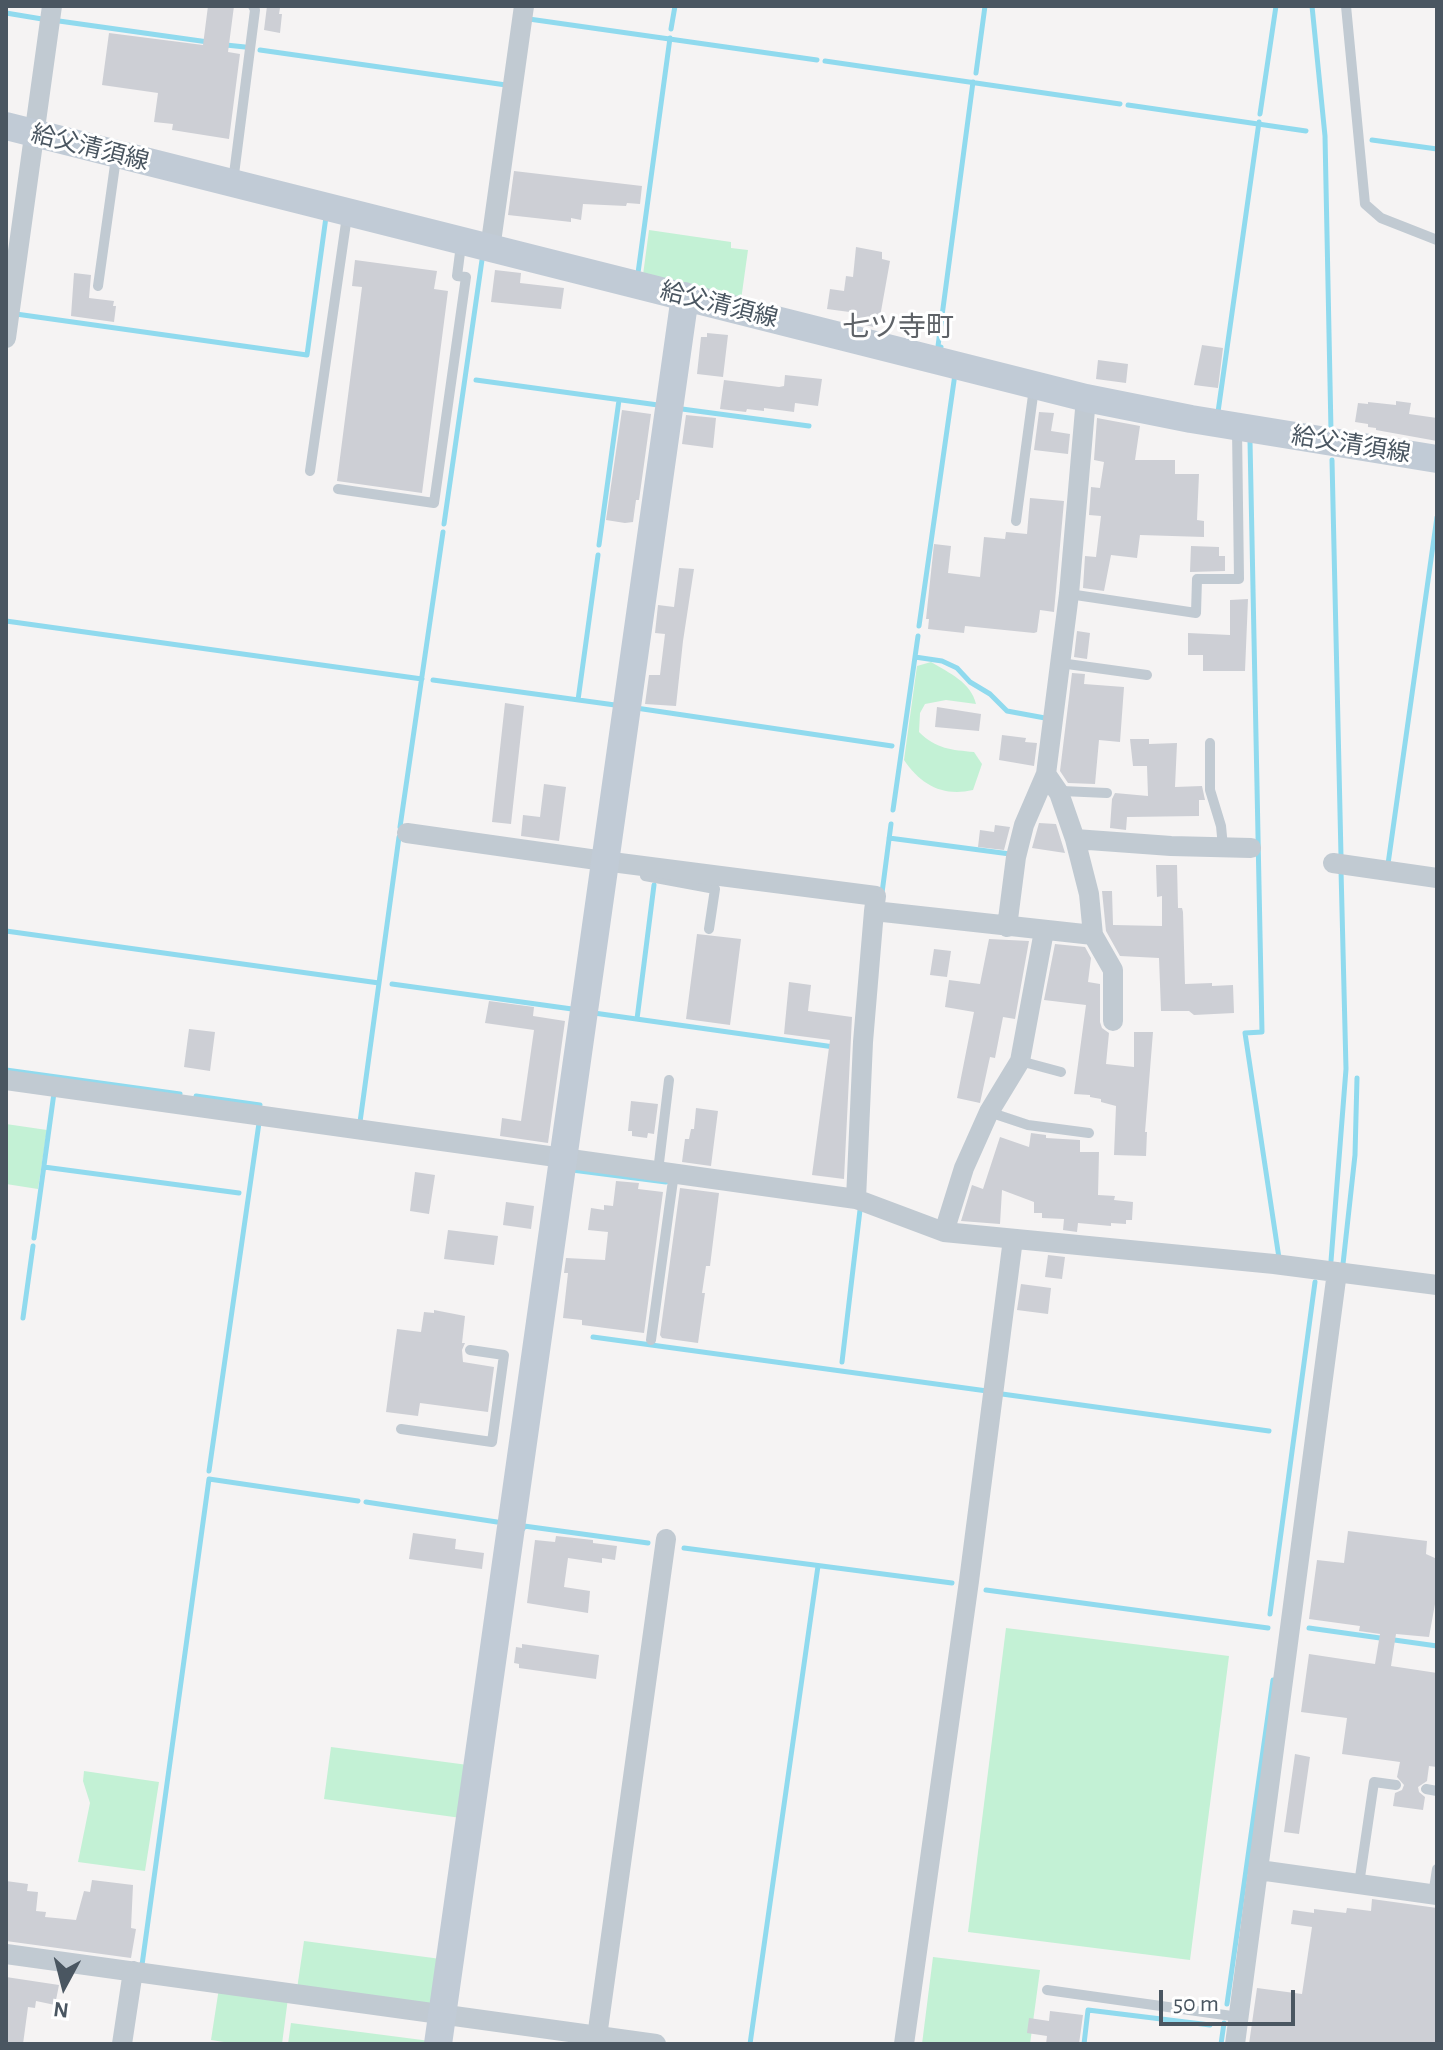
<!DOCTYPE html>
<html>
<head>
<meta charset="utf-8">
<style>
  body { margin:0 }
  #map { position:relative; width:1443px; height:2050px; overflow:hidden; background:#f5f3f3; font-family:"Alegreya Sans",sans-serif }
  canvas { display:block }
  .frame { position:absolute; inset:0; border:8px solid #4a5661; pointer-events:none }
  .north { position:absolute; left:24px; top:1946px; width:80px; height:80px; -webkit-text-stroke:6px #fff; paint-order:stroke; rotate:187deg; font-size:22px; font-weight:700; line-height:32px; text-align:center; color:#4a5661 }
  .north::after { content:''; display:block; margin:auto; width:28px; height:36px; background:#4a5661; clip-path:polygon(50% 0,100% 100%,50% 72%,0 100%) }
  .scale { position:absolute; left:1159px; top:1990px; width:136px; height:36px; box-sizing:border-box; border:4px solid #4a5661; border-top:0; padding-left:10px; font-size:24px; line-height:28px; white-space:nowrap; color:#4a5661; -webkit-text-stroke:6px #fff; paint-order:stroke }
</style>
</head>
<body>
<div id="map">
<canvas width="1443" height="2050"></canvas>
<div class="frame"></div>
<div class="north">N</div>
<div class="scale">50 m</div>
</div>
<script>
const context = document.querySelector('canvas').getContext('2d');
context.lineJoin = 'round';
function fillPath(path, color) { context.fillStyle = color; context.fill(path, 'evenodd'); }
function trace(path, color, width, dash) { context.strokeStyle = color; context.lineWidth = width; context.lineCap = dash ? 'butt' : 'round'; context.setLineDash(dash || []); context.stroke(path); }
function drawText(font, color, halo, rows, align = 'center') {
  context.font = font + ' "Alegreya Sans","Noto Sans JP",sans-serif'; context.lineWidth = 6; context.setLineDash([]); context.textBaseline = 'middle'; context.strokeStyle = halo; context.fillStyle = color; for (const [text, x, y, turn = 0] of rows) {
    context.save(); context.translate(x, y); context.rotate((+turn || 0) * Math.PI / 180); context.textAlign = isNaN(turn) ? turn : align; if (halo) context.strokeText(text, 0, 0); context.fillText(text, 0, 0); context.restore();
  }
}
const green = new Path2D(`
  M649 230 731 242V248L748 250 741 300 643 275Z
  M931 662C949 673 971 682 976 704L946 700 925 704 920 713 919 732C936 749 952 750 974 752L982 764 973 790C943 797 921 785 904 760L917 666Z
  M6 1124 47 1130 38 1189 6 1184Z
  M1006 1628 1229 1656 1190 1960 968 1932Z
  M331 1747 468 1765 461 1818 324 1799Z
  M84 1771 159 1782 145 1871 78 1862 90 1803 83 1781Z
  M304 1941 441 1959 436 2002 421 2004 297 1989Z
  M933 1957 1040 1970 1030 2044H922Z
  M219 1988 288 1998 282 2044H237L211 2040Z
  M291 2023 430 2041 429 2044H288Z`);
const stream = new Path2D(`
  M1312 6 1325 136 1331 431
  M6 13 42 19
  M529 19 817 60
  M59 21 208 42
  M671 29 675 6
  M226 45 245 47
  M260 50 506 85
  M825 61 1120 104
  M976 73 985 6
  M1128 105 1306 131
  M1260 114 1276 6
  M1372 140 1437 149
  M638 273 670 38
  M16 314 307 355 326 217
  M941 347 938 346 973 82
  M476 380 658 405
  M682 409 809 426
  M1218 412 1259 122
  M1250 441 1262 1032 1245 1033 1279 1258
  M1332 460 1341 856
  M444 524 482 260
  M599 545 619 400
  M6 621 422 679
  M919 626 955 374
  M915 657 942 661 957 668 970 682 990 694 1007 711 1045 718
  M433 680 615 705
  M578 700 598 555
  M636 708 892 746
  M893 810 918 636
  M400 827 443 532
  M889 838 1010 854
  M1388 864 1437 517
  M882 893 891 824
  M6 931 379 983
  M392 984 572 1009
  M594 1013 834 1047
  M637 1019 654 885
  M6 1070 180 1094
  M196 1096 260 1105
  M360 1122 399 837
  M44 1167 239 1193
  M572 1170 666 1182
  M34 1238 54 1093
  M1331 1261 1346 1069 1341 870
  M1343 1264 1355 1155 1357 1078
  M23 1318 33 1246
  M593 1337 987 1391
  M842 1362 860 1210
  M1002 1394 1269 1431
  M209 1471 259 1123
  M366 1502 497 1522
  M523 1529 524 1526 648 1543
  M684 1548 952 1583
  M986 1590 1268 1628
  M1270 1614 1315 1282
  M1309 1628 1437 1646
  M142 1965 209 1479 358 1501
  M1227 2004 1273 1680
  M750 2044 818 1566
  M1084 2044 1088 2010 1210 2025
  M1221 2044 1224 2023`);
const building = new Path2D(`
  M208 6H234L228 52 240 54 229 139 172 130 173 124 154 122 158 93 102 85 109 33 203 45Z
  M267 6 280 8 279 14H282L280 33 264 30Z
  M514 171 642 186 640 204 627 203 626 206 583 204 581 220 571 218V222L508 215Z
  M856 247 882 252V259L890 261 878 328 856 323 857 313 827 309 830 289 844 291 846 276 853 277Z
  M355 260 437 271 434 289 448 291 422 493 337 481 362 287 352 286Z
  M495 270 521 273 520 283 564 288 561 309 491 302Z
  M74 273 91 275 89 298 114 301 113 306H116L114 322 71 316Z
  M707 333 728 335 723 377 697 374 701 337H707Z
  M1202 345 1223 348 1218 388 1194 385Z
  M1098 360 1128 364 1126 383 1096 379Z
  M785 375 822 379 818 406 795 403 794 412 764 408V411L747 409 746 412 720 409 724 380 779 387 784 386Z
  M1396 401 1411 403 1409 414 1437 418V441L1376 430V428L1368 427V424L1355 422 1358 403 1368 404V402L1396 405Z
  M622 410 651 414 639 500H636L633 522 625 523 606 520Z
  M1039 412 1054 413 1051 431 1070 434 1068 454 1034 450Z
  M686 415 716 418 713 448 682 444Z
  M1097 418 1140 426 1135 460H1175V474H1199L1197 520 1204 521V537L1140 535 1137 558 1111 555 1104 591 1083 588 1085 556 1096 557 1101 516 1089 515 1091 487 1100 488 1104 462 1094 460Z
  M1030 498 1064 501 1054 612 1040 610 1037 632 1034 633 965 626 964 633 928 629 929 619H926L934 544 951 546 948 573 980 577 984 537 1005 539 1006 532 1027 534Z
  M1191 546 1219 547V556H1225V571L1190 572Z
  M679 568 694 569 683 641 676 706 645 704 649 675H660L665 634 655 633 658 605 674 607Z
  M1248 599 1245 671H1203V655H1188V633L1230 635V600Z
  M1077 631 1090 633 1087 659 1074 657Z
  M1072 673 1085 674 1084 684 1124 687 1120 742 1099 740 1095 784 1068 783 1060 771Z
  M505 703 524 706 511 824 492 822Z
  M937 707 981 714 979 731 935 727Z
  M1002 735 1026 738 1025 742 1037 743 1034 766 999 760Z
  M1130 739H1149V744L1177 743 1175 787 1202 786 1205 800H1199V816L1127 817 1126 830 1110 828 1112 799 1115 793 1148 796 1147 766H1133Z
  M544 784 566 787 559 841 521 836 523 815 540 817Z
  M1039 823 1056 824 1065 853 1032 848Z
  M995 825 1010 827 1004 850 978 847 980 830 994 832Z
  M1156 865H1177L1178 908H1182L1183 912 1185 984 1212 983V986L1233 985 1234 1013 1194 1015 1189 1011H1161L1159 958 1120 956 1106 931 1102 891H1112L1113 925 1162 926V896L1157 897Z
  M697 934 741 939 730 1025 686 1019Z
  M989 939 1029 941 1015 1019 1003 1017 995 1058 990 1057 980 1103 957 1098 974 1012 945 1007 949 980 980 984Z
  M1055 944 1085 947 1091 958 1088 982 1100 984V1022L1102 1028 1109 1033 1106 1064 1134 1067V1032H1153L1145 1132H1147L1146 1156 1114 1155 1116 1106 1101 1102V1099L1090 1097V1095L1074 1094 1086 1005 1044 1000Z
  M934 949 951 951 947 977 930 975Z
  M789 982 811 985 808 1011 852 1017 844 1179 812 1175 830 1040 784 1034Z
  M489 1001 534 1007 533 1016 565 1021 548 1143 500 1136 502 1118 521 1121 534 1030 485 1023Z
  M189 1029 215 1032 210 1071 184 1067Z
  M631 1101 658 1104 654 1134 648 1133 647 1138 632 1136V1131H628Z
  M696 1108 718 1111 711 1166 682 1162 685 1139H689L691 1129H694Z
  M1031 1133 1046 1135V1138L1080 1140V1152H1099L1098 1195 1115 1196 1114 1200 1133 1202 1132 1220H1126V1224L1111 1223V1226L1078 1223 1077 1232 1063 1230 1064 1219 1042 1218V1213H1034V1202L1002 1190 1000 1224 961 1221 972 1185 983 1189 1000 1137 1029 1147Z
  M415 1172 435 1175 429 1214 410 1211Z
  M616 1181 639 1183 638 1189 663 1192 644 1333 582 1325V1320L563 1318 568 1273H564L566 1258 605 1260 608 1232 588 1230 591 1208 604 1210V1205L613 1206Z
  M680 1188 719 1193 710 1266H706L702 1293H705L698 1343 662 1338 660 1335Z
  M506 1202 534 1206 531 1229 503 1225Z
  M448 1230 498 1236 494 1265 444 1259Z
  M1048 1255 1065 1257 1062 1279 1045 1277Z
  M1021 1284 1051 1288 1048 1314 1017 1310Z
  M434 1310 465 1316 462 1343H465L462 1350 463 1362 494 1367 488 1412 420 1403 418 1416 386 1412 397 1329 421 1332 424 1312 434 1313Z
  M1348 1531 1427 1541 1426 1554 1437 1559V1593L1429 1637 1396 1634 1391 1666 1437 1673V1767L1429 1766 1427 1781 1418 1787 1419 1792 1425 1797 1423 1810 1393 1806 1395 1793 1402 1790 1404 1785 1397 1777 1400 1762 1342 1754 1347 1718 1301 1712 1309 1654 1375 1664 1380 1634 1359 1631 1360 1626 1309 1619 1317 1560 1344 1563Z
  M413 1533 456 1539 455 1549 484 1553 482 1569 409 1559Z
  M556 1536 593 1540V1543L617 1546 615 1560 602 1558V1563L568 1558 564 1587 590 1591 588 1613 527 1603 535 1540 555 1542Z
  M522 1644 599 1655 596 1679 519 1668V1664L514 1663 516 1647 522 1648Z
  M1295 1754 1310 1757 1299 1834 1284 1832Z
  M92 1880 133 1885 131 1928 136 1929 131 1958 6 1941V1881L28 1884 27 1891 38 1892 36 1911 46 1912 45 1917 76 1920 84 1891 90 1892Z
  M1372 1899 1437 1908V2044H1249L1257 1988 1302 1994 1312 1927 1291 1924 1293 1910 1314 1913V1909L1346 1913 1347 1908 1371 1911Z
  M6 1977 59 1985 55 2005 36 2001 35 2008 28 2007 23 2044H6Z
  M1050 2011 1083 2015 1079 2044H1046L1047 2036 1027 2033 1029 2018 1049 2021Z`);
const lane = new Path2D(`
  M1346 6 1365 204 1381 218 1437 240
  M233 182 255 10 253 6
  M98 286 116 158
  M310 471 347 216
  M338 489 434 503 466 277 457 276 461 245
  M1016 521 1034 388
  M1069 594 1196 613 1197 579H1239L1237 429
  M1060 663 1147 675
  M1210 743V790L1221 826 1223 847
  M1059 793 1062 791 1107 793
  M645 876 715 889 709 929
  M1020 1061 1061 1072
  M989 1112 1028 1125 1089 1133
  M658 1171 669 1080
  M651 1340 674 1173
  M401 1429 492 1442 504 1355 470 1350
  M1426 1789 1437 1791
  M1359 1884 1374 1782 1396 1785
  M1433 1895 1437 1869
  M1047 1990 1239 2017`);
const street = new Path2D(`
  M490 249 524 6
  M6 338 52 6
  M1086 398 1069 594 1046 774 1059 793 1075 839 1089 894 1093 935 1113 970V1021
  M407 833 604 861 876 896 874 911 1093 935
  M1075 839 1171 846 1251 848
  M1333 863 1437 878
  M1007 927 1016 857 1024 825 1046 774
  M6 1080 856 1199 944 1232 1274 1264 1437 1285
  M856 1199 863 1042 874 911
  M944 1232 964 1168 989 1112 1020 1061 1044 931
  M1259 1870 1437 1895
  M6 1954 656 2044
  M122 2044 133 1971
  M596 2044 666 1539
  M904 2044 969 1581 1013 1239
  M1235 2044 1337 1272`);
const secondary = new Path2D(`
  M6 126 1086 398 1191 419 1437 459
  M438 2044 685 296`);
const streetNames = [
  ["給父清須線",90,148,14],
  ["給父清須線",719,305,14],
  ["給父清須線",1351,445,9]
];
const quarterNames = [
  ["七ツ寺町",898,328]
];
fillPath(green, '#c3f1d5');
trace(stream, '#90daee', 5);
fillPath(building, '#cdcfd5');
trace(lane, '#c1cad2', 10);
trace(street, '#c1cad2', 20);
trace(secondary, '#c1cbd6', 28);
drawText('24px', '#4a5661', '#fff', streetNames);
drawText('28px', '#5f6368', '#fff', quarterNames);
</script>
</body>
</html>
